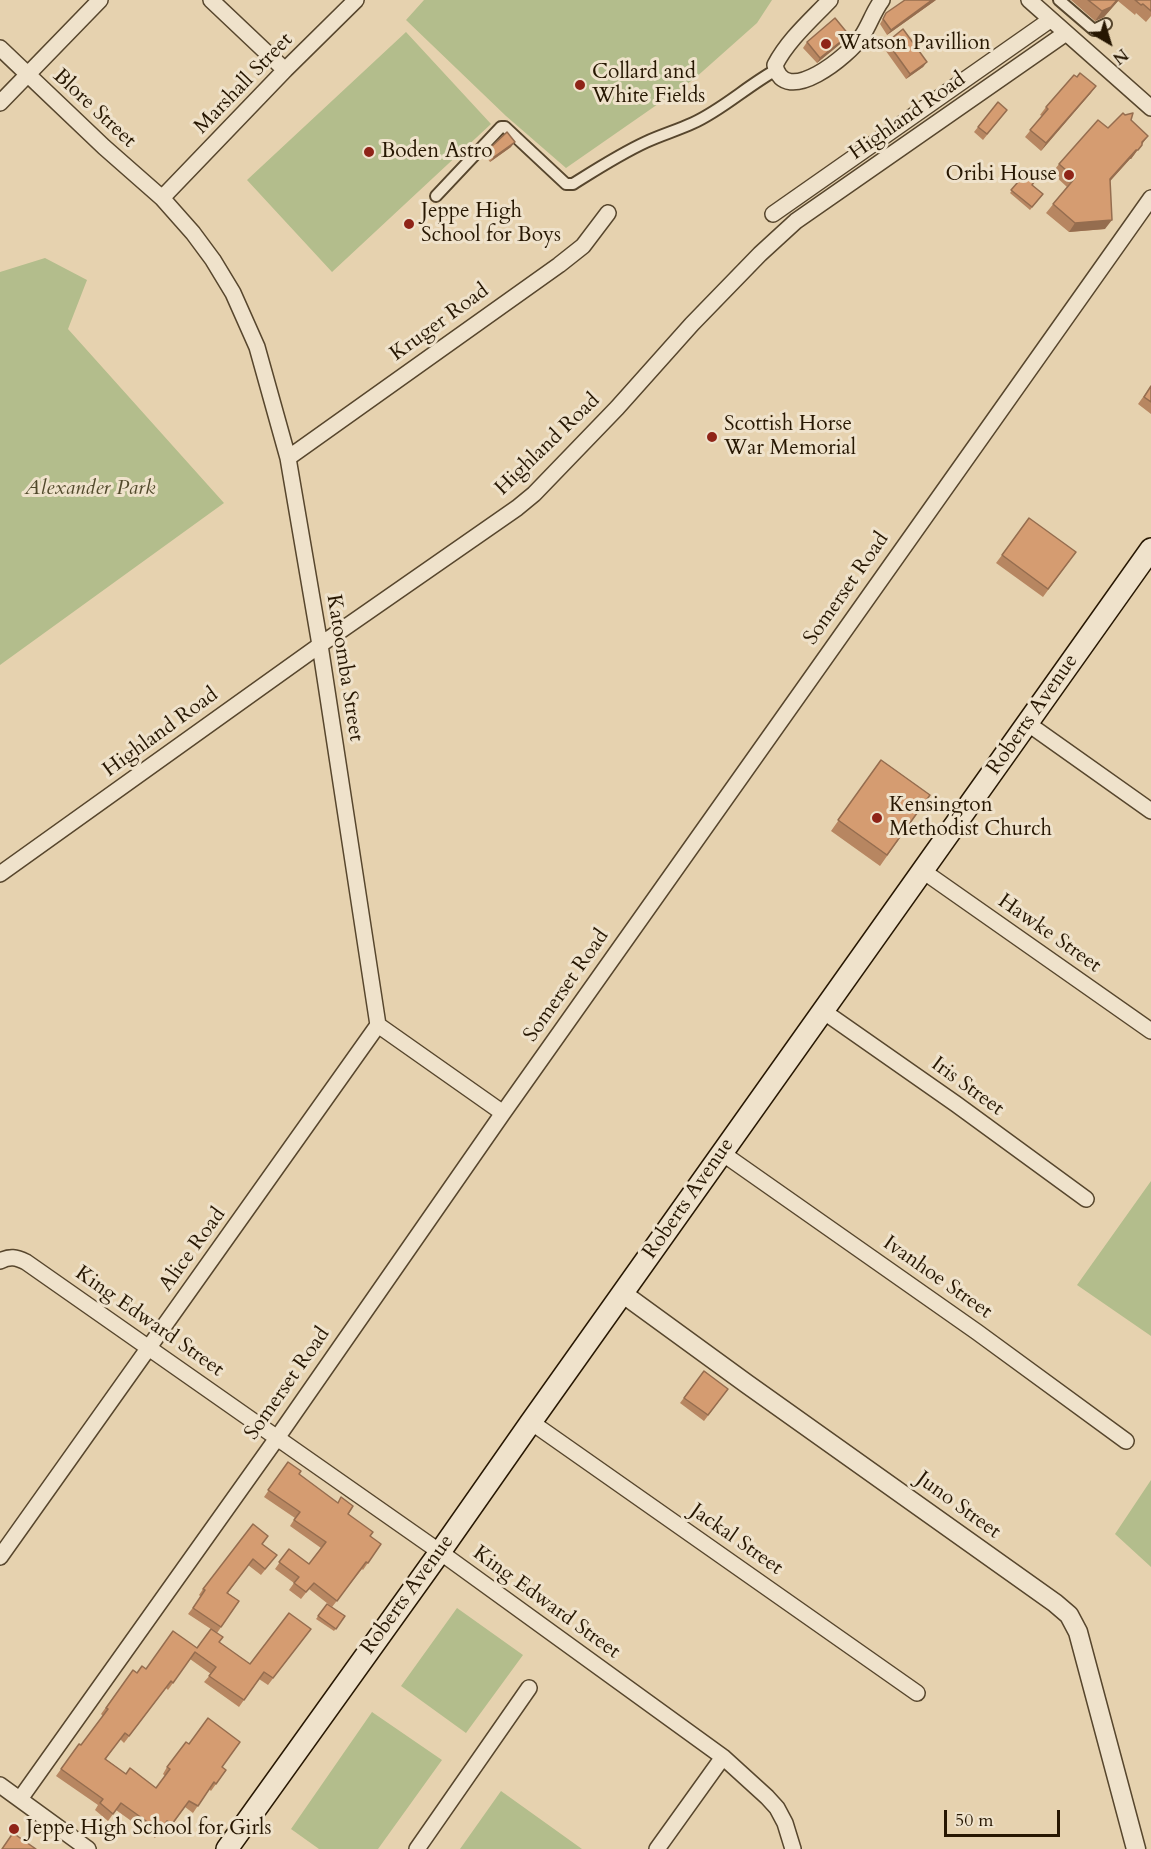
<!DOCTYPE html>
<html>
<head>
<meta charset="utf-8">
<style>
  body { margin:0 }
  #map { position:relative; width:1151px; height:1849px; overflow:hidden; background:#e6d2af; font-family:Cardo,serif }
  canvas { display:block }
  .north { position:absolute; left:1079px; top:12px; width:60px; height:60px; -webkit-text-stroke:4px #efe2cb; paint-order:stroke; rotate:142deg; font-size:16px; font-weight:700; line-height:24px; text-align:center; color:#271702 }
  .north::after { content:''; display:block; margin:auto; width:21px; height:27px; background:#271702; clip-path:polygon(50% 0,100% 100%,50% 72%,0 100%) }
  .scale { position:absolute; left:944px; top:1810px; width:116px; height:27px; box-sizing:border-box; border:3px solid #271702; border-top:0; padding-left:8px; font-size:18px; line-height:21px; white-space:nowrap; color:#271702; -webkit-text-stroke:4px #efe2cb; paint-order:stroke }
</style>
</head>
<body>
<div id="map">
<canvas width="1151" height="1849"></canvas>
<div class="north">N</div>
<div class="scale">50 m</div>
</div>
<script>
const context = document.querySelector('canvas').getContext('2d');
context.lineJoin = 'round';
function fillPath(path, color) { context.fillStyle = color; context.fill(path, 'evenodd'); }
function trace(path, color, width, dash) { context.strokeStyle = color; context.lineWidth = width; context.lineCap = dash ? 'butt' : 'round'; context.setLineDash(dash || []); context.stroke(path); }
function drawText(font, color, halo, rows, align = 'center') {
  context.font = font + ' Cardo,serif'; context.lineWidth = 6; context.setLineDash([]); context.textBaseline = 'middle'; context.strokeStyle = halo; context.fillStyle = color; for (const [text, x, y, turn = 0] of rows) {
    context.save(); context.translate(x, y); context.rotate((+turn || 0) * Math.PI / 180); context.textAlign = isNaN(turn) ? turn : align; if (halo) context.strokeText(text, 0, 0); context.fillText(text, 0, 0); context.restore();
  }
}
const green = new Path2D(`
  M424 0H772L757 23 694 79 566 168 506 116 406 20Z
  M406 32 491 124 332 272 247 180Z
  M45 258 87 280 68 329 224 503 0 665V272Z
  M1151 1181V1336L1077 1285Z
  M1151 1480V1567L1115 1534Z
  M457 1608 523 1655 466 1733 401 1686Z
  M372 1712 442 1760 378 1849H319L291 1829Z
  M501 1791 582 1849H460Z`);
const pedestrian = new Path2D(`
  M1059 0 1094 30 1106 24
  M436 196 501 127H505L566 184H573C597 169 620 154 646 142 661 135 678 130 693 123 722 110 747 86 776 70`);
const minor = new Path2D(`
  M211 0 285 70
  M830 0C811 20 788 40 775 65 784 109 850 55 862 36 870 24 873 12 882 0
  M1029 0 1151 108
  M0 48 104 147 162 198 193 233 213 260 233 293 257 347 288 458 320 645 378 1025 503 1113
  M0 103 100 0
  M162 198 285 70 356 0
  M773 214 1050 20
  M288 458 559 265 583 246 608 213
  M1027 723 1151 811
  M923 871 1151 1031
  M0 874 320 645 517 508 534 494 617 408 692 324 760 254 796 221 1066 33
  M823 1011 956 1104 1086 1199
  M722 1153 977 1332 1126 1441
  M0 1261C10 1256 16 1257 26 1262L440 1552 723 1757 767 1797 777 1808 785 1823 793 1849
  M531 1422 917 1693
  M0 1557 378 1025
  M0 1785 88 1849
  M20 1799 277 1438 503 1113 1151 198
  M417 1849 529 1688
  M657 1849 723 1757`);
const tertiary = new Path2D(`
  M622 1293 747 1384 1055 1603 1069 1615 1078 1632 1136 1849`);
const secondary = new Path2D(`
  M227 1849 440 1552 531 1422 1151 549`);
const wall = new Path2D(`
  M936 0 887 35 880 24 886 13Z
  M1071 0H1151V16L1146 22 1136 13 1135 15 1118 1 1104 17 1095 21Z
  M845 40 817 63 803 48 807 42Z
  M887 42 927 62 923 67 906 79 883 47Z
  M1077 77 1096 86 1090 94 1041 151 1025 137 1042 116 1040 115 1046 107Z
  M1007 110 983 140 974 132 978 127Z
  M1131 120 1148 136 1131 159H1130L1110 181 1105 229 1069 232 1046 213 1067 187 1052 173 1059 164 1108 128Z
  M511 147 490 162 485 155 488 150Z
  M1025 174 1032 185 1043 194 1030 210 1010 193Z
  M1151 386V414L1138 404Z
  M1076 552 1043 597 996 563 1002 555Z
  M881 760 930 795 880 866 831 831Z
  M704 1371 728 1389 704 1421 680 1403Z
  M288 1462 299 1474 348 1514 370 1536 381 1544 363 1570 362 1569 332 1607 309 1589 301 1599 289 1590 294 1583 275 1569 289 1549 309 1564 321 1548 290 1526 295 1518 264 1497Z
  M262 1544 277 1555 261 1575 248 1565 228 1593 239 1601 217 1633 219 1642 250 1664 311 1629 268 1685 259 1679 239 1707 204 1682 211 1674 190 1659 168 1690 166 1688 124 1743 120 1739 106 1759 126 1774 156 1788 165 1776 163 1774 167 1767H222L226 1770 211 1791 209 1789 193 1813 185 1807 168 1831 163 1827 155 1838 116 1810 108 1821 95 1810 98 1805 56 1776 79 1744 81 1745 103 1716 101 1714 133 1670 137 1673 197 1648 211 1629 188 1614 201 1597 199 1595 203 1589Z
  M327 1604 345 1616 334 1631 316 1619Z`);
const shadedWall = new Path2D(`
  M932 0H936L887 35 891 30Z
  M1117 0H1119L1104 17 1095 21 1102 11Z
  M849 35 845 40 817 63 820 58Z
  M927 62 923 67 906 79 910 74Z
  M1096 86 1090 94 1041 151 1046 143Z
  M1148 136 1131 159H1130L1103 189 1110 179Z
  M515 142 511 147 490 162 494 157Z
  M1112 220 1105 229 1069 232 1075 223Z`);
const building = new Path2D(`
  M905 0H932L891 30 883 19 886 13Z
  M1088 0H1117L1111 7 1102 11Z
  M1135 0H1151V11L1143 4 1141 5Z
  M835 18 849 35 820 58 807 42Z
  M903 29 927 62 910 74 887 42Z
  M1080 73 1096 86 1046 143 1030 130 1048 109 1046 107 1074 75 1077 77Z
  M998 102 1007 110 987 134 978 127Z
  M1123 113 1125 115 1133 113 1131 120 1148 136 1142 142V145L1138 150H1136L1110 179 1112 220 1075 223 1053 204 1075 178 1059 164 1098 120 1108 128Z
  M507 132 515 142 494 157 488 150Z
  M1025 174 1034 182 1032 185 1043 194 1032 207 1011 190Z
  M1151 386V402L1144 397Z
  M1029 518 1076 552 1048 589 1002 555Z
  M881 760 930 795 887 855 838 820Z
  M704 1371 728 1389 708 1415 684 1398Z
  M288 1462 301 1471 299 1474 338 1503 341 1497 353 1506 348 1514 373 1532 370 1536 381 1544 368 1563 366 1562 337 1601 314 1583 306 1592 294 1583 299 1577 279 1562 289 1549 309 1564 326 1542 294 1520 300 1512 268 1490Z
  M253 1524 268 1536 262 1544 277 1555 265 1569 253 1559 227 1593 239 1601 221 1627 193 1608 205 1590 203 1589Z
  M327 1604 345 1616 336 1629 318 1616Z
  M289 1613 311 1629 273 1678 264 1672 244 1700 209 1676 216 1667 195 1652 173 1683 171 1681 129 1736 125 1733 105 1759 126 1774 130 1768 156 1788 170 1769 167 1767 186 1742 189 1744 208 1718 240 1742 222 1767 226 1770 216 1784 214 1782 198 1806 189 1801 172 1824 167 1821 160 1831 121 1803 113 1814 100 1803 103 1799 61 1769 79 1744 81 1745 108 1709 106 1708 133 1670 137 1673 142 1666 146 1669 173 1631 197 1648 211 1629 223 1637 219 1642 250 1664Z
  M13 1833 36 1849H2Z`);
const markers = [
  [826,44,6,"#8f2418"],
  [580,85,6,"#8f2418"],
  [369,152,6,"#8f2418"],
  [1069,175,6,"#8f2418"],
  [409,224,6,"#8f2418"],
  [712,437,6,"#8f2418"],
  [877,818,6,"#8f2418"],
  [14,1829,6,"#8f2418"]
];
const poiNames = [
  ["Watson Pavillion",838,44],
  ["Collard and",592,73],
  ["White Fields",592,97],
  ["Boden Astro",381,152],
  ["Oribi House",1057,175,"right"],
  ["Jeppe High",421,212],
  ["School for Boys",421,236],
  ["Scottish Horse",724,425],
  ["War Memorial",724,449],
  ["Kensington",889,806],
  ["Methodist Church",889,830],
  ["Jeppe High School for Girls",26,1829]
];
const streetNames = [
  ["Marshall Street",244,84,-46],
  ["Blore Street",94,109,43],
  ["Highland Road",908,117,-35],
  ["Kruger Road",440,323,-36],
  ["Highland Road",548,445,-44],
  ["Somerset Road",847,589,-55],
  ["Katoomba Street",344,668,81],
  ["Roberts Avenue",1033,715,-55],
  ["Highland Road",161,733,-36],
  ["Hawke Street",1049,934,35],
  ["Somerset Road",567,986,-55],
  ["Iris Street",967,1087,36],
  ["Roberts Avenue",689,1199,-55],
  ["Alice Road",193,1250,-54],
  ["Ivanhoe Street",937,1278,35],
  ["King Edward Street",149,1322,35],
  ["Somerset Road",288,1384,-55],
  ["Juno Street",958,1506,36],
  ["Jackal Street",736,1540,35],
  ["Roberts Avenue",408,1595,-54],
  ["King Edward Street",546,1603,36]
];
const parkNames = [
  ["Alexander Park",90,489]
];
fillPath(green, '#b3bd8c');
trace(pedestrian, '#57462d', 14);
trace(minor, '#57462d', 18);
trace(tertiary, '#57462d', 21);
trace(secondary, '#271702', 24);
trace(pedestrian, '#efe2cb', 10);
trace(minor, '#efe2cb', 15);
trace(tertiary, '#efe2cb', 18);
trace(secondary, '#efe2cb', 21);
fillPath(wall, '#b78661');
fillPath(shadedWall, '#956d4f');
fillPath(building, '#d59c71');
trace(building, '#956d4f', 1.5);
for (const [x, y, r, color] of markers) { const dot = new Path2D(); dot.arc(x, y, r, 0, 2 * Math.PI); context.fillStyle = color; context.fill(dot); trace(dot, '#efe2cb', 2); }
drawText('21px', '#271702', '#efe2cb', poiNames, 'left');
drawText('21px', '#271702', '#efe2cb', streetNames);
drawText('italic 21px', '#51492b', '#efe2cb', parkNames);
</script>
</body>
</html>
